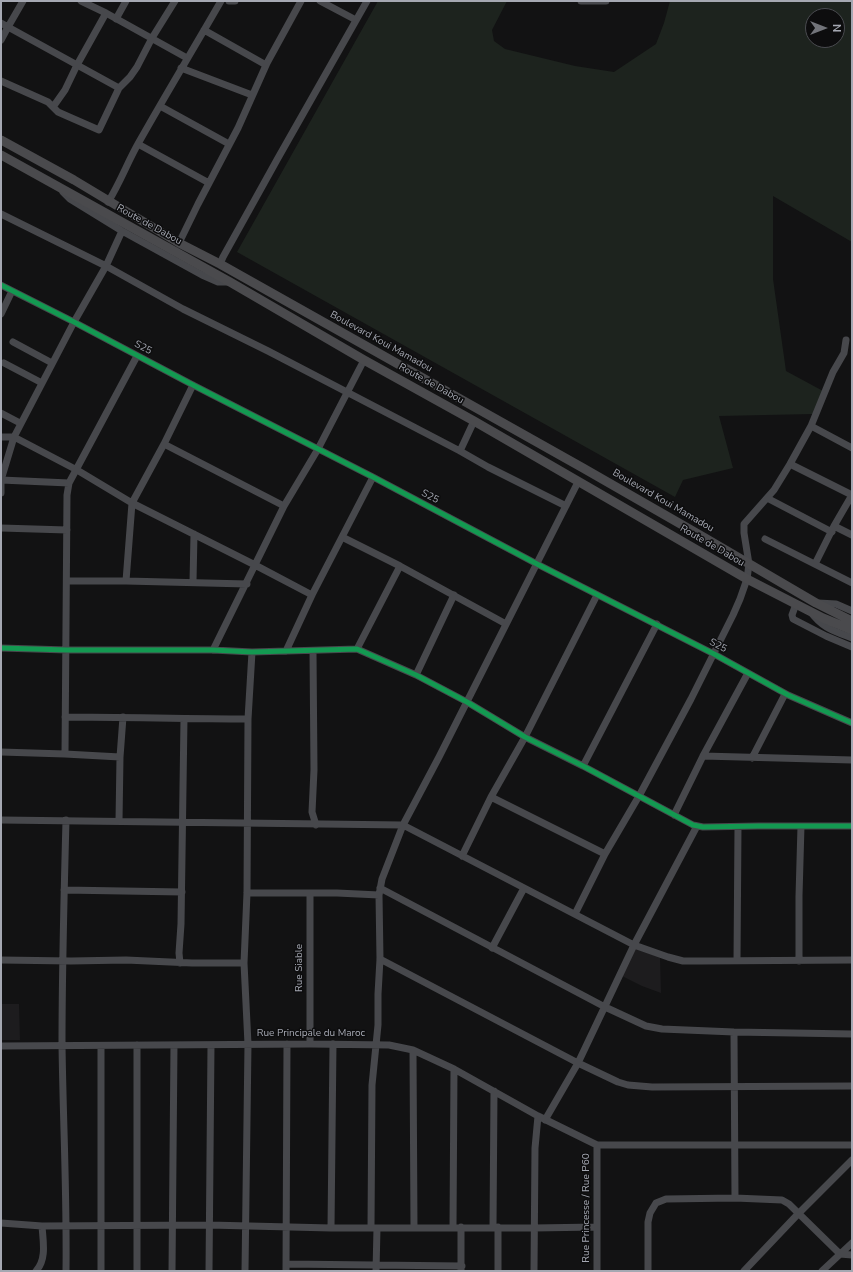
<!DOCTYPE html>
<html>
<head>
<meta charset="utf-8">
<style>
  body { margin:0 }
  #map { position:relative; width:853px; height:1272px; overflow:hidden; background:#121213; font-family:"Nunito Sans",sans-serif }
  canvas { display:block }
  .frame { position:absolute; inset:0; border:2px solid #a5a8b2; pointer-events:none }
  .north { position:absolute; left:805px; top:8px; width:40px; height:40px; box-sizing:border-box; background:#0d0d0e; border:1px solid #4a4b50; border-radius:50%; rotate:90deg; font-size:11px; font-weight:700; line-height:16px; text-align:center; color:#a5a8b2 }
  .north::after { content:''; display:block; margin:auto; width:14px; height:18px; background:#72747a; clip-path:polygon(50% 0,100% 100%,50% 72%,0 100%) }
</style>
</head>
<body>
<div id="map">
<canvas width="853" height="1272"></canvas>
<div class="frame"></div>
<div class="north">N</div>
</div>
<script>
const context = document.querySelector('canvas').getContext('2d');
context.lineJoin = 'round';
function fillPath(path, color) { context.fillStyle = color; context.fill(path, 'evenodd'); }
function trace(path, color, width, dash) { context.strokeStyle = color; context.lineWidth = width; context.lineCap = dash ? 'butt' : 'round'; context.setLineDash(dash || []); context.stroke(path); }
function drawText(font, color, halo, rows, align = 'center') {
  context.font = font + ' "Nunito Sans",sans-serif'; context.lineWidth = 3; context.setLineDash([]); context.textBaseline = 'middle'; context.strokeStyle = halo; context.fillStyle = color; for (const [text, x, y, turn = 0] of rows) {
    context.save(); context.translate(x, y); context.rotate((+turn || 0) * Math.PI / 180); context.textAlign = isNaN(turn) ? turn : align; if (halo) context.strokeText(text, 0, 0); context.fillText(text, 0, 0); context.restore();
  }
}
const built = new Path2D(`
  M635 948 660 957 661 993 642 986 622 976Z
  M1 1004H19L20 1040H1Z`);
const green = new Path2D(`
  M378 1H507L492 30 494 41 505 49 575 66 614 72 656 44 664 23 670 1H852V242L773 196V279L786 371 823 391 813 414 719 416 733 468 683 480 675 497 237 252ZM813 16H837V40H813Z`);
const minor = new Path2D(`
  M23 1 8 27 119 88
  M81 1 106 13 187 58
  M229 1H235
  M320 1 356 20
  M581 1H606
  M116 19 126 1
  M1 23 8 27 1 40
  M204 30 266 65
  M181 68 252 95
  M1 81 48 102 58 112 67 116 99 130 119 88 130 77 137 67 152 38 175 1
  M160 106 229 144
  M53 107 65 90 77 65 106 13
  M138 144 209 183
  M63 192 70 199 122 231 202 275 218 282H230
  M108 202C120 183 128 161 139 142 166 94 194 48 221 1
  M1 214 106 266 183 309 268 351 460 451 488 467 566 506
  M179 243 198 204 238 128 267 63 301 1
  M220 264 223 257 278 158 367 1
  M1 285 74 322 193 385 373 477 537 564 714 654 788 695 852 723
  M1 314 12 291
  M13 342 52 363
  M4 363 42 383
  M1 413 20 423
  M811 426 852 448
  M1 437H14L77 470 132 503 255 565 312 595
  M164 444 284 506
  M460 451 474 421
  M790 464 852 495
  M1 480 69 483
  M1 493V480L14 437 74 322 106 266 122 231
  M767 498 832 532
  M834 526 852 535
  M1 528 67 530
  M342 537 400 566 506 624
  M765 539 852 583
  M815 564 834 526 852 495
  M67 581H126L247 584
  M126 581 132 503 164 444 193 385
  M193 582 194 534
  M818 603 836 604 852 611
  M796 604 792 615 793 619 826 636 852 647
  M810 611C822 628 834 631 852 638
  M1 648 67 650H213L252 652 357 649 416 675 467 702 525 737 583 766 693 825 703 827 758 826H852
  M357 649 400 566
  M213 650 284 506 318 449 364 360
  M286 651 312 595 373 477
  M313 651 314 770 312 812 316 825
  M416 675 454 595
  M65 717C126 717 187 719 248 719
  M1 752 65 754 120 757
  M65 754 67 495 69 483 137 356
  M703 756 852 760
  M752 758 785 694
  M583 766 657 624
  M491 797 605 854
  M674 815 703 756 748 673
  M1 820 403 825 634 945 668 957 683 961H701L852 960
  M66 820C64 895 62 969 62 1044 63 1120 67 1195 66 1271
  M119 821 120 757 123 717
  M462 856 491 797 525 737 597 595
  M380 888 605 1007 646 1026 662 1029 734 1032 852 1034
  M64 890 182 892
  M247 893H337L379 895
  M310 893V1044
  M575 914 605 854 639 796 691 699 733 615 740 599 747 579 749 564 744 533V524L774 490 790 464 811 426 833 372 844 353 846 340
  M492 948 524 888
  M380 959 578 1063 618 1082 628 1085 652 1087 852 1086
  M1 960 71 961 126 960 192 963H244
  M737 961 738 827
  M799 961V896L801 826
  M180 963 179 953 181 924 184 719
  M734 1032 735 1198
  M1 1046 310 1044 389 1045 413 1050 454 1069 538 1116 597 1145H852
  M101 1046V1271
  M413 1050 414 1228
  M545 1120 578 1063 634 945 697 826
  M597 1145V1271
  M1 1223 42 1226 209 1225 331 1228H534L597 1227
  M371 1227 372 1085 378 1025V994L380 959 379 895 382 879 403 825 439 757 578 482
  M453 1227 454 1069
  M461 1227V1271
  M493 1227 494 1091
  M331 1228 333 1044
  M286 1264 462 1266
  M36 1271C47 1259 43 1241 42 1226
  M137 1271V1045
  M172 1271 174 1045
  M209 1271 211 1045
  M245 1271 248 1044 244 963 247 893 248 719 252 652
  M286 1271 287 1044
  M376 1271 377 1228
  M498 1271V1227
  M534 1271 535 1148 538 1116
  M648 1271V1222L650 1213 656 1203 666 1199 735 1198 782 1200 789 1204 840 1254 852 1255
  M744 1271 798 1214 852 1160
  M822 1271 852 1243`);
const major = new Path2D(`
  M1 140 74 180 179 243 220 264 583 468 705 538 816 603 852 621
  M1 155 230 282 364 360 474 421 747 579 823 618 852 630`);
const cycleway = new Path2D(`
  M1 285 74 322 193 385 373 477 537 564 714 654 788 695 852 723
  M1 648 67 650H213L252 652 357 649 416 675 467 702 525 737 583 766 693 825 703 827 758 826H852`);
const streetNames = [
  ["Route de Dabou",149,225,29],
  ["Boulevard Koui Mamadou",381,342,29],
  ["S25",143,348,28],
  ["Route de Dabou",431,384,29],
  ["S25",430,497,28],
  ["Boulevard Koui Mamadou",663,501,30],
  ["Route de Dabou",712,546,30],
  ["S25",718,646,28],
  ["Rue Siable",300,968,-90],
  ["Rue Principale du Maroc",311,1034],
  ["Rue Princesse / Rue P60",587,1208,-90]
];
fillPath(built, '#1d1c1e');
fillPath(green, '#1d231e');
trace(minor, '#47484c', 7);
trace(major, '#4a4a4d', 9);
trace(cycleway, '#139951', 5);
drawText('10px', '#a5a8b2', '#0d0d0e', streetNames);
</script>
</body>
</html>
